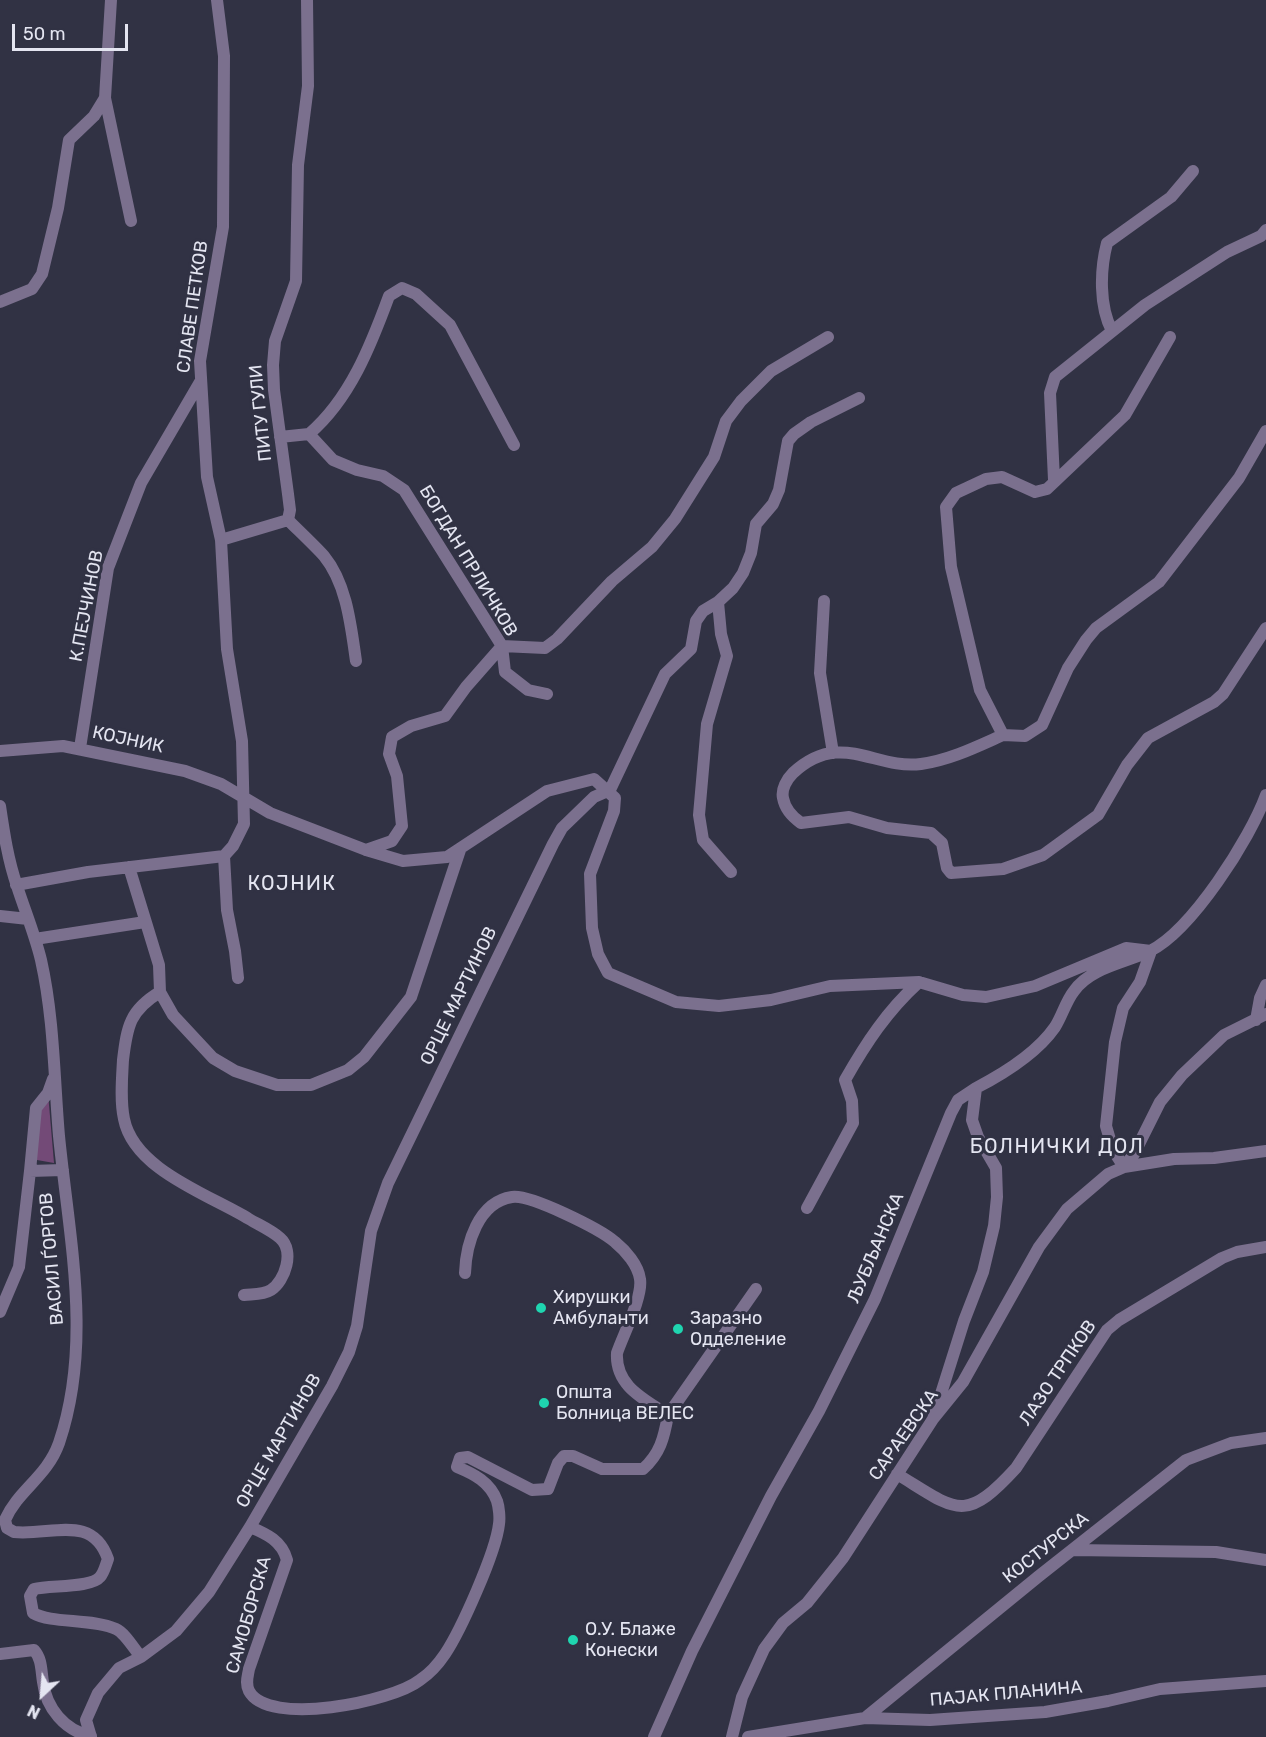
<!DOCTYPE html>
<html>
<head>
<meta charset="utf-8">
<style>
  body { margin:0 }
  #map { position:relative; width:1266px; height:1737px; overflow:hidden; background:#313244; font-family:Rubik,sans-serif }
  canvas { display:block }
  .north { position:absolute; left:12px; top:1665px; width:60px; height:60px; -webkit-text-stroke:4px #313244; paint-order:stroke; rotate:206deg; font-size:16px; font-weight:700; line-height:24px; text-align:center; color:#e4e5f1 }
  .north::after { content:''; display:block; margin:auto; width:21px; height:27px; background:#e4e5f1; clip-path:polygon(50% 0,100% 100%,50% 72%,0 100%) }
  .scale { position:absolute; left:12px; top:24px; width:116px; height:27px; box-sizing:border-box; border:3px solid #e4e5f1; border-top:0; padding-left:8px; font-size:18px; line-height:21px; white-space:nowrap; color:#e4e5f1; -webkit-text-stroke:4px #313244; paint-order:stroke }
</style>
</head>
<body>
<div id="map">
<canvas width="1266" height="1737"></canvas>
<div class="north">N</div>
<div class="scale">50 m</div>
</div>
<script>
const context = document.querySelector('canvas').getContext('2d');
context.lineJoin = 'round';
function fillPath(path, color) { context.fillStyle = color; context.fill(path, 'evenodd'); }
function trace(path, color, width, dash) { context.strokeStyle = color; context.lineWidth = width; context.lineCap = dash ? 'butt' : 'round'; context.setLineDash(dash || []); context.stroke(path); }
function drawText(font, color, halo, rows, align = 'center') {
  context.font = font + ' Rubik,sans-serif'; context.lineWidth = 6; context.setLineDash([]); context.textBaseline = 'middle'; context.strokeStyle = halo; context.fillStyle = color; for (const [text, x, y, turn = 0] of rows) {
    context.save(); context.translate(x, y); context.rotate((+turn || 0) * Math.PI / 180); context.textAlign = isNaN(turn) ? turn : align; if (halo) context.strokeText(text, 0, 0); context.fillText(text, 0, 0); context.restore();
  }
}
const green = new Path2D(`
  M48 1093 54 1163 37 1160 36 1108Z`);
const minor = new Path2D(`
  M307 0 308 86 298 165 296 281 275 341 273 365 274 390 288 494 290 510 288 520C298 530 315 546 324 556 347 584 351 627 356 661
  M105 98 131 221
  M0 302 32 289 42 274 58 208 69 140 94 116 105 98 111 0
  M1112 331C1099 306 1100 270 1107 243L1171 197 1193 171
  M1170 337 1125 415 1047 489 1035 492 1002 477 986 479 956 493 946 507 951 567 980 690 1003 735C976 747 950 760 921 764 874 770 841 729 793 773 787 779 781 789 783 798 785 809 791 816 801 823L849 817 887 828 931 833 942 843 947 868 951 873 1003 869 1043 855 1098 815 1127 765 1148 738 1214 702 1223 694 1266 628
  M309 434C350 399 371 345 389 296L402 288 416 294 450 325 514 445
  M280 437 309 434 333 460 357 470 383 476 404 490 502 646 505 672 528 690 547 694
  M1054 480 1050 393 1055 377 1145 305 1227 252 1261 236 1266 230
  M221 540 288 520
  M824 601 820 673 833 753
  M718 602 721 634 727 656 707 724 699 815 703 840 731 872
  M1003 735 1025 736 1042 725 1068 668 1086 640 1096 628 1159 582 1239 478 1266 431
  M80 748 108 568 141 483 200 382
  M0 751 63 746 185 771 221 784 270 813 366 850 403 861 447 857 547 791 594 779 615 798 614 811 590 874 592 928 598 954 608 973 676 1002 719 1006 771 1000 830 986 919 982 963 995 986 997 1035 986 1126 948 1151 951
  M0 806C4 833 8 860 17 886 25 911 35 935 41 960 54 1018 54 1077 59 1136 69 1238 93 1343 59 1443 47 1477 18 1490 5 1520L7 1528 14 1532C51 1536 92 1513 108 1559 106 1564 104 1573 100 1577 91 1588 50 1585 34 1589L30 1596 33 1613C52 1624 91 1618 116 1629 125 1633 134 1649 141 1657
  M366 850 392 841 402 826 397 776 389 754 392 737 411 726 445 716 466 687 502 646 545 648 557 639 612 581 652 547 675 519 714 457 726 421 741 401 771 371 828 337
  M224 856 227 910 235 951 238 978
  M129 867 159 965 160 992 173 1015 213 1058 235 1071 277 1085H311L348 1070 364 1057 411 997 460 850
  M16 885 88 872 224 856 233 846 244 824 242 741 227 649 221 540 207 477 200 361 223 227 224 56 217 0
  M0 916 28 919
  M35 939 145 922
  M1151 951 1140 982 1123 1008 1115 1042 1106 1126 1113 1150 1124 1167 1134 1154 1160 1102 1182 1075 1224 1035 1266 1014
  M160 992C130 1010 127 1026 123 1060 122 1078 120 1101 124 1119 134 1170 210 1195 249 1219 259 1225 271 1230 280 1238 295 1251 285 1281 271 1290 263 1295 253 1294 244 1295
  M1256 1020 1260 998 1266 985
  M976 1088C1003 1074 1037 1053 1055 1027 1062 1016 1066 1001 1074 991 1091 967 1126 963 1150 951 1192 930 1250 839 1266 795
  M30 1171 36 1108 48 1093 53 1079
  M807 1208 853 1123 852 1101 845 1080C866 1043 887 1011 919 982
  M465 1273C466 1244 478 1202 512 1197 530 1194 600 1229 615 1242 626 1251 638 1265 640 1279 643 1297 623 1335 617 1353 615 1386 644 1399 668 1415
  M0 1312 19 1267 30 1171 63 1170
  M897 1474C956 1510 964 1525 1016 1468L1107 1330 1119 1320 1222 1258 1237 1252 1266 1247
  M250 1527C267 1534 282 1541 287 1560L249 1669C248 1676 245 1683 249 1691 268 1727 392 1702 420 1680 429 1674 439 1663 445 1654 461 1630 496 1552 499 1524 500 1518 499 1507 497 1501 490 1482 474 1474 457 1467L460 1458 468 1457 532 1490 548 1489 558 1463 564 1456H573L602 1469H643C660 1454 664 1438 668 1415L756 1289
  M1073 1550 1216 1552 1266 1560
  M0 1654 34 1650C42 1659 41 1670 43 1682 46 1708 65 1731 91 1736
  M865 1718 1039 1576 1186 1460 1231 1443 1266 1438
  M91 1737 86 1720 98 1693 119 1668 141 1657 176 1631 209 1592 250 1527 332 1386 349 1352 357 1326 371 1231 388 1183 553 844 562 828 594 797 610 790 665 674 691 649 696 621 703 611 718 602 733 588 743 573 751 553 756 524 773 504 779 490 788 441 794 434 811 422 859 398
  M654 1737 692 1651 771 1496 819 1411 875 1299 951 1113 958 1100 976 1088 972 1120 978 1137 996 1168 997 1197 994 1226 983 1272 964 1321 933 1419
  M732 1737 742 1697 764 1649 783 1623 807 1603 843 1558 933 1419 963 1382 1039 1247 1067 1209 1108 1174 1124 1167 1174 1159 1214 1158 1266 1151
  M748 1737 865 1718 930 1720 1045 1712 1108 1701 1160 1689 1266 1681`);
const markers = [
  [541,1308,6,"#1fd5b0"],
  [678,1329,6,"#1fd5b0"],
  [544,1403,6,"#1fd5b0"],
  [573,1640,6,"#1fd5b0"]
];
const streetNames = [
  ["СЛАВЕ ПЕТКОВ",193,307,-82],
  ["ПИТУ ГУЛИ",261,413,-96],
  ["БОГДАН ПРЛИЧКОВ",468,561,59],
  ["К.ПЕЈЧИНОВ",87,606,-79],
  ["КОЈНИК",128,740,12],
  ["ОРЦЕ МАРТИНОВ",459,996,-64],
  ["ЉУБЉАНСКА",876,1248,-67],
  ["ВАСИЛ ЃОРГОВ",52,1259,-95],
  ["ЛАЗО ТРПКОВ",1058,1373,-56],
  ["САРАЕВСКА",904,1435,-55],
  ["ОРЦЕ МАРТИНОВ",279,1441,-60],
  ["КОСТУРСКА",1046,1548,-38],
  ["САМОБОРСКА",249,1615,-74],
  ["ПАЈАК ПЛАНИНА",1006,1694,-5]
];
const poiNames = [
  ["Хирушки",553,1298],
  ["Амбуланти",553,1319],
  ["Заразно",690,1319],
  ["Одделение",690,1340],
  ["Општа",556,1393],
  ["Болница ВЕЛЕС",556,1414],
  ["О.У. Блаже",585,1630],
  ["Конески",585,1651]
];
const neighbourhoodNames = [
  ["КОЈНИК",292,884],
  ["БОЛНИЧКИ ДОЛ",1057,1147]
];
fillPath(green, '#734a77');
trace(minor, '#7b708e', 12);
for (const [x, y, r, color] of markers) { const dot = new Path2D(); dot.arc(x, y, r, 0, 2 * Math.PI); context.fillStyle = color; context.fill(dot); trace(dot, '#313244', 2); }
drawText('18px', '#e4e5f1', '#313244', streetNames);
drawText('18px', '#e4e5f1', '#313244', poiNames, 'left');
context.letterSpacing = '1.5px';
drawText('20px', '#e4e5f1', '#313244', neighbourhoodNames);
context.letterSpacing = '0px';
</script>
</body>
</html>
